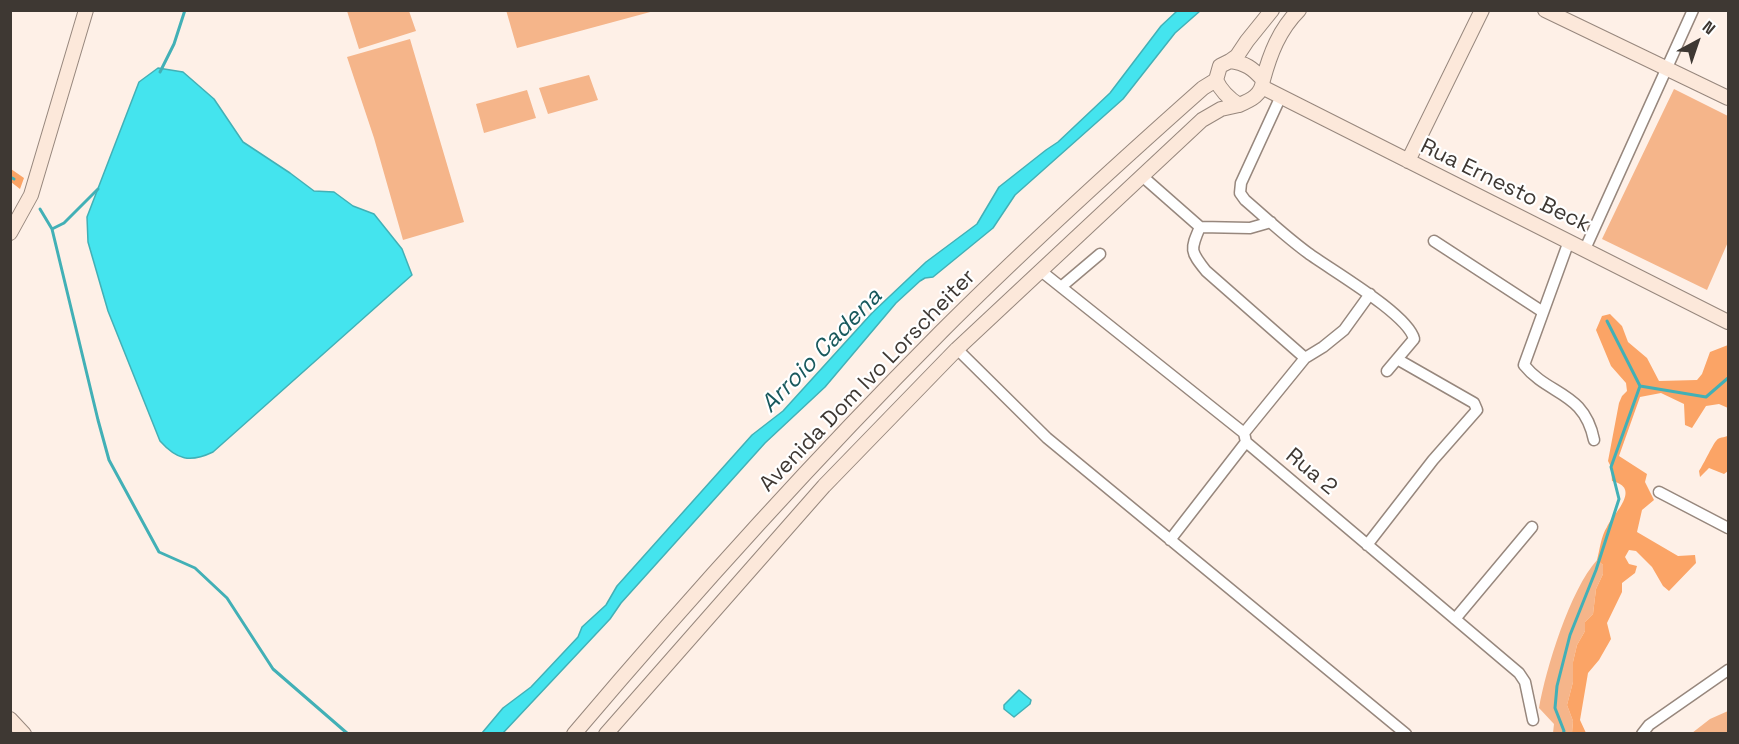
<!DOCTYPE html>
<html>
<head>
<meta charset="utf-8">
<style>
  body { margin:0 }
  #map { position:relative; width:1739px; height:744px; overflow:hidden; background:#fef0e7; font-family:"Space Grotesk",sans-serif }
  canvas { display:block }
  .frame { position:absolute; inset:0; border:12px solid #3e3833; pointer-events:none }
  .north { position:absolute; left:1667px; top:12px; width:60px; height:60px; -webkit-text-stroke:4px #fff; paint-order:stroke; rotate:40deg; font-size:16px; font-weight:700; line-height:24px; text-align:center; color:#3e3833 }
  .north::after { content:''; display:block; margin:auto; width:21px; height:27px; background:#3e3833; clip-path:polygon(50% 0,100% 100%,50% 72%,0 100%) }
</style>
</head>
<body>
<div id="map">
<canvas width="1739" height="744"></canvas>
<div class="frame"></div>
<div class="north">N</div>
</div>
<script>
const context = document.querySelector('canvas').getContext('2d');
context.lineJoin = 'round';
function fillPath(path, color) { context.fillStyle = color; context.fill(path, 'evenodd'); }
function trace(path, color, width, dash) { context.strokeStyle = color; context.lineWidth = width; context.lineCap = dash ? 'butt' : 'round'; context.setLineDash(dash || []); context.stroke(path); }
function drawText(font, color, halo, rows, align = 'center') {
  context.font = font + ' "Space Grotesk",sans-serif'; context.lineWidth = 4.5; context.setLineDash([]); context.textBaseline = 'middle'; context.strokeStyle = halo; context.fillStyle = color; for (const [text, x, y, turn = 0] of rows) {
    context.save(); context.translate(x, y); context.rotate((+turn || 0) * Math.PI / 180); context.textAlign = isNaN(turn) ? turn : align; if (halo) context.strokeText(text, 0, 0); context.fillText(text, 0, 0); context.restore();
  }
}
const green = new Path2D(`
  M506 10H654V11L517 48Z
  M347 11H409L416 31 359 49Z
  M410 39 464 222 403 240 374 138 347 57Z
  M589 75 598 100 548 114 539 88Z
  M1674 89 1728 116V242L1707 290 1602 239Z
  M527 90 536 118 484 133 476 104Z
  M1597 560 1603 565V574L1596 589 1593 614 1585 622V631L1577 645 1573 662V682L1567 705 1573 721 1572 733H1553L1554 724 1539 708C1546 668 1570 590 1597 560Z
  M1728 711V733H1692L1710 719Z`);
const forest = new Path2D(`
  M11 169 24 178 20 189 11 182Z
  M1610 314 1622 326 1628 342 1647 358 1659 381 1697 380 1702 374 1710 352 1728 345V408L1719 404 1706 406 1692 428 1685 425 1684 404 1661 393 1640 397 1619 456 1647 474 1645 482 1654 500 1642 510 1637 532 1678 556 1695 555 1696 563 1669 591 1663 586 1652 567 1636 551 1629 550 1625 557 1629 564 1637 566 1635 573 1622 583V592L1607 623 1611 639 1599 660 1588 673 1580 720 1586 733H1572L1573 721 1567 705 1573 682V662L1577 645 1585 631V622L1593 614 1596 589 1603 574V565L1597 560C1600 549 1601 536 1607 527 1614 513 1642 488 1612 481L1611 467 1608 461 1619 403 1622 396 1627 391 1626 383 1611 366 1596 330 1602 316Z
  M1728 436V471L1724 474 1709 468 1700 477 1699 471C1704 464 1714 441 1718 439 1719 438 1728 436 1728 436Z`);
const water = new Path2D(`
  M1177 11H1200L1175 33 1123 99 1015 195 993 228 933 277 925 278 920 281 896 303 825 387 765 443 621 603 610 619 503 733H482L503 708 531 687 578 637 582 627 606 605 617 586 752 435 783 411 872 313 926 262 977 224 999 187 1046 150 1058 142 1110 93 1161 26Z
  M158 68 183 72 214 99 243 142 290 173 314 191 334 192 353 206 374 214 402 249 412 275 213 452C190 463 177 460 160 441L108 311 88 242 87 217 139 82Z
  M1019 690 1031 700 1030 704 1014 717 1004 709V705Z`);
const stream = new Path2D(`
  M160 72 174 44 185 10
  M10 177 14 179
  M40 209 52 229 98 420 109 460 159 552 195 568 227 598 273 669 348 734
  M52 229 64 223 98 189
  M1640 386 1706 397 1728 378
  M1563 734 1564 731 1555 708 1557 686 1570 635 1596 570 1619 499 1611 467 1640 386 1607 321`);
const street = new Path2D(`
  M1281 96 1241 183 1240 193 1245 200C1266 218 1286 237 1308 253 1331 270 1408 314 1414 339L1387 371
  M1142 176 1200 227 1250 228 1271 222
  M1200 227C1190 250 1190 251 1206 271L1305 358
  M1434 241 1543 312
  M1569 241 1524 365C1549 396 1584 391 1594 440
  M1585 249 1693 10
  M1041 271 1244 433 1246 442 1519 673 1525 682 1533 720
  M1061 287 1100 254
  M957 349 1047 438 1406 734
  M1244 433 1305 358 1323 347 1344 330 1370 294
  M1659 492 1728 528
  M1170 540 1246 442
  M1367 545 1433 460 1477 410 1474 403 1397 359
  M1455 619 1532 527
  M1642 734 1649 725 1728 670`);
const secondary = new Path2D(`
  M1545 10 1728 98
  M1230 61C1245 63 1253 68 1263 80 1262 95 1251 100 1239 105 1228 98 1221 91 1216 80L1220 66Z
  M1230 61 1237 56 1247 41 1272 10
  M1263 80C1270 54 1279 30 1299 10
  M1262 87 1728 322
  M1408 161 1482 10
  M10 233 31 195 86 10
  M10 719 24 734
  M574 734C691 596 813 461 941 332 1025 248 1114 167 1203 88L1216 80
  M606 734 824 486 957 349 1202 120 1221 109 1239 105`);
const streetNames = [
  ["Rua Ernesto Beck",1505,186,26],
  ["Avenida Dom Ivo Lorscheiter",868,381,-46],
  ["Rua 2",1311,472,40]
];
const waterNames = [
  ["Arroio Cadena",822,351,-46]
];
fillPath(green, '#f5b58a');
fillPath(forest, '#fba466');
fillPath(water, '#44e4ee');
trace(water, '#42b0b6', 1.5);
trace(stream, '#42b0b6', 3);
trace(street, '#97877d', 13);
trace(secondary, '#97877d', 16);
trace(street, '#fff', 10);
trace(secondary, '#fce8da', 14);
drawText('22px', '#3e3833', '#fff', streetNames);
drawText('italic 24px', '#18595d', '#fff', waterNames);
</script>
</body>
</html>
